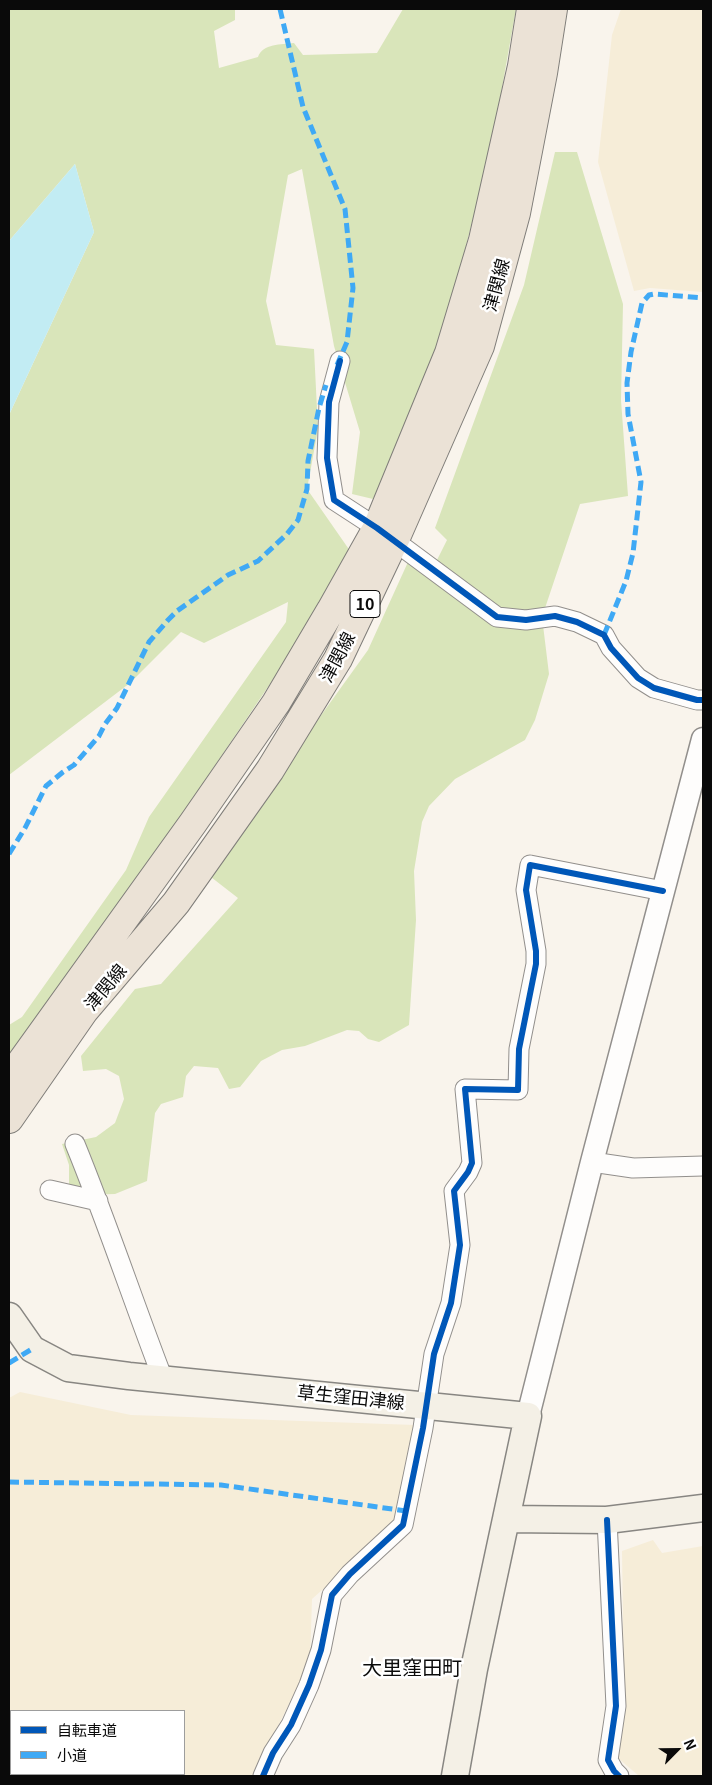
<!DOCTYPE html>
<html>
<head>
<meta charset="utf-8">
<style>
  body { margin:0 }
  #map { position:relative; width:712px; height:1785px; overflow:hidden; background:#f9f4ec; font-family:Georgia,"Noto Sans JP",serif }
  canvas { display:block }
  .frame { position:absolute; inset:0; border:10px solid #0a0a0a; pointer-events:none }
  .legend { position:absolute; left:10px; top:1710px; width:175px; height:65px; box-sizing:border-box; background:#fff; border:1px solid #9d9d9d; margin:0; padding:6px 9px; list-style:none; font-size:15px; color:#0a0a0a }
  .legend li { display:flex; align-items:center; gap:10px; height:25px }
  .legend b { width:25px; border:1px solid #9d9d9d }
  .north { position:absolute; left:652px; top:1725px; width:50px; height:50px; -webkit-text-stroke:4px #fff; paint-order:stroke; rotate:67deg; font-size:14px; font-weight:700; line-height:20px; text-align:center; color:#0a0a0a }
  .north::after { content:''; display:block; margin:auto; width:18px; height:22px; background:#0a0a0a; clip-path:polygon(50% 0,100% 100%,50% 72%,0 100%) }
</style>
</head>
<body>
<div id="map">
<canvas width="712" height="1785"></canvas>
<div class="frame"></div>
<ul class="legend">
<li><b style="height:6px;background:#0057b8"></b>自転車道</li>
<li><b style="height:6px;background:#3fa9f5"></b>小道</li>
</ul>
<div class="north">N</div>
</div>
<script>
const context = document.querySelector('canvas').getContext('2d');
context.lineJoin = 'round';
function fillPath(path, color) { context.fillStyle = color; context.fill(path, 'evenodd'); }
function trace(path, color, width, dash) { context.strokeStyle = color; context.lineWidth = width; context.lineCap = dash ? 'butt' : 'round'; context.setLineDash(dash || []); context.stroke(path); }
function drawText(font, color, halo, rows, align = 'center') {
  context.font = font + ' Georgia,"Noto Sans JP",serif'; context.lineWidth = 5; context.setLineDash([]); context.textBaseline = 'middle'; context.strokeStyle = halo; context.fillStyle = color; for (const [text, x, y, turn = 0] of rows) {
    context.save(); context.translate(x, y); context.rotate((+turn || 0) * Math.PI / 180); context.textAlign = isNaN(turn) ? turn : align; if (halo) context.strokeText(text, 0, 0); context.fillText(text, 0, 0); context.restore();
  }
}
const farmland = new Path2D(`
  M621 9H703V292L650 288 634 291 598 162 612 35Z
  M20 1392 131 1415 415 1425 395 1525 312 1599 310 1662 253 1776H9V1398ZM11 1711H184V1774H11Z
  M653 1540 662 1553 703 1546V1776H639L618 1758 624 1692 622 1551Z`);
const forest = new Path2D(`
  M9 9H235V20L214 31 219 68 258 57C263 43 281 45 294 43L303 55 377 53 403 9H516L492 144 436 363 373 499 352 494 360 432 334 346 302 169 288 175 266 301 276 345 314 349 318 429 307 489 355 558 139 878 9 1060V1025L22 1017 126 870 149 817 286 622 288 602 204 643 181 632 130 683 9 775V415L94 232 75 164 9 241Z
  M555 152H577L623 304 621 400 628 496 580 504 542 617 549 674 535 720 525 740 455 779 429 806 422 822 414 871 416 920 409 1025 379 1042 368 1039 359 1031 347 1030 305 1046 282 1050 261 1061 240 1087 229 1089 218 1068 194 1066 186 1076 183 1097 161 1104 155 1113 147 1181 115 1194 80 1195 69 1191V1165L62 1144 96 1137 115 1123 124 1099 119 1076 106 1069 83 1071 81 1056 135 989 161 984 238 898 207 874 368 650 408 562 437 560 447 540 435 528 524 285Z`);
const water = new Path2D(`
  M75 164 94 232 9 415V241Z`);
const minor = new Path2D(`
  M340 361 329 402 327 458 334 500 377 528 497 617 526 620 555 616 577 622 604 635 611 648 638 678 654 688 697 700H703
  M75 1144C107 1222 133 1301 163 1379
  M592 1162 633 1168 703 1166
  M50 1190 98 1201
  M607 1520 616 1706 608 1760 614 1771 619 1776
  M263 1776 273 1753 291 1725 309 1685 321 1650 332 1595 350 1574 403 1525 423 1428 434 1354 451 1303 460 1245 454 1191 468 1172 472 1163 465 1089 518 1090 519 1049 536 964V951L526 890 530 865 663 891`);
const tertiary = new Path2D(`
  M528 1416 592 1162 703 739`);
const secondary = new Path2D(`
  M9 1316 32 1349 68 1368 129 1376 528 1416 474 1669 455 1776
  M506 1519 607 1520 703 1508`);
const primary = new Path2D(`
  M9 1079 193 823 276 703 331 610 377 528 449 353 483 240 522 66 531 9
  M9 1119 84 1011 176 903 270 770 338 659 397 535 480 346 516 213 543 73 553 9`);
const quiet = new Path2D(`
  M280 9 303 107 345 209 353 288 347 342 337 365
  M604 635 626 581 633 553 641 482 628 414 627 383 631 352 642 303 649 295 654 294 703 298
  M9 854 25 828 46 786 63 772 74 765 99 736 105 724 117 708 149 642 168 620 177 611 228 575 258 561 287 534 298 520 307 489 308 461 319 408 326 385
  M9 1363 32 1349
  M9 1482 221 1485 406 1511`);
const cycleway = new Path2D(`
  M340 361 329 402 327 458 334 500 377 528 497 617 526 620 555 616 577 622 604 635 611 648 638 678 654 688 697 700H703
  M607 1520 616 1706 608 1760 614 1771 619 1776
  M263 1776 273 1753 291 1725 309 1685 321 1650 332 1595 350 1574 403 1525 423 1428 434 1354 451 1303 460 1245 454 1191 468 1172 472 1163 465 1089 518 1090 519 1049 536 964V951L526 890 530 865 663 891`);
const shields = [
  [365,604,30]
];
const shieldNames = [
  ["10",365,604]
];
const streetNames = [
  ["津関線",496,285,-75],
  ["津関線",337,657,-62],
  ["津関線",105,987,-50],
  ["草生窪田津線",351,1397,6]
];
const quarterNames = [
  ["大里窪田町",412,1667]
];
fillPath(farmland, '#f6edd8');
fillPath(forest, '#d9e5ba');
fillPath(water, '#c2ecf3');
trace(minor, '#928f8c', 21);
trace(tertiary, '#928f8c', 25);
trace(secondary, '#888682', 29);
trace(primary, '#7f7d79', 30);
trace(minor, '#fefdfc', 19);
trace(tertiary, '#fefdfc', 22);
trace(secondary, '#f4f0e6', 26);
trace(primary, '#ebe2d6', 28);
trace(quiet, '#3fa9f5', 5, [10, 5]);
trace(cycleway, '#0057b8', 6);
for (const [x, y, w] of shields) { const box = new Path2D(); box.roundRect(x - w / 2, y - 13.5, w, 27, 4); context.fillStyle = '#fff'; context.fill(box); trace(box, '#0a0a0a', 1); }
drawText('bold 16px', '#0a0a0a', null, shieldNames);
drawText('18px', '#0a0a0a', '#fff', streetNames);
drawText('20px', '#0a0a0a', '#fff', quarterNames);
</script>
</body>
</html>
